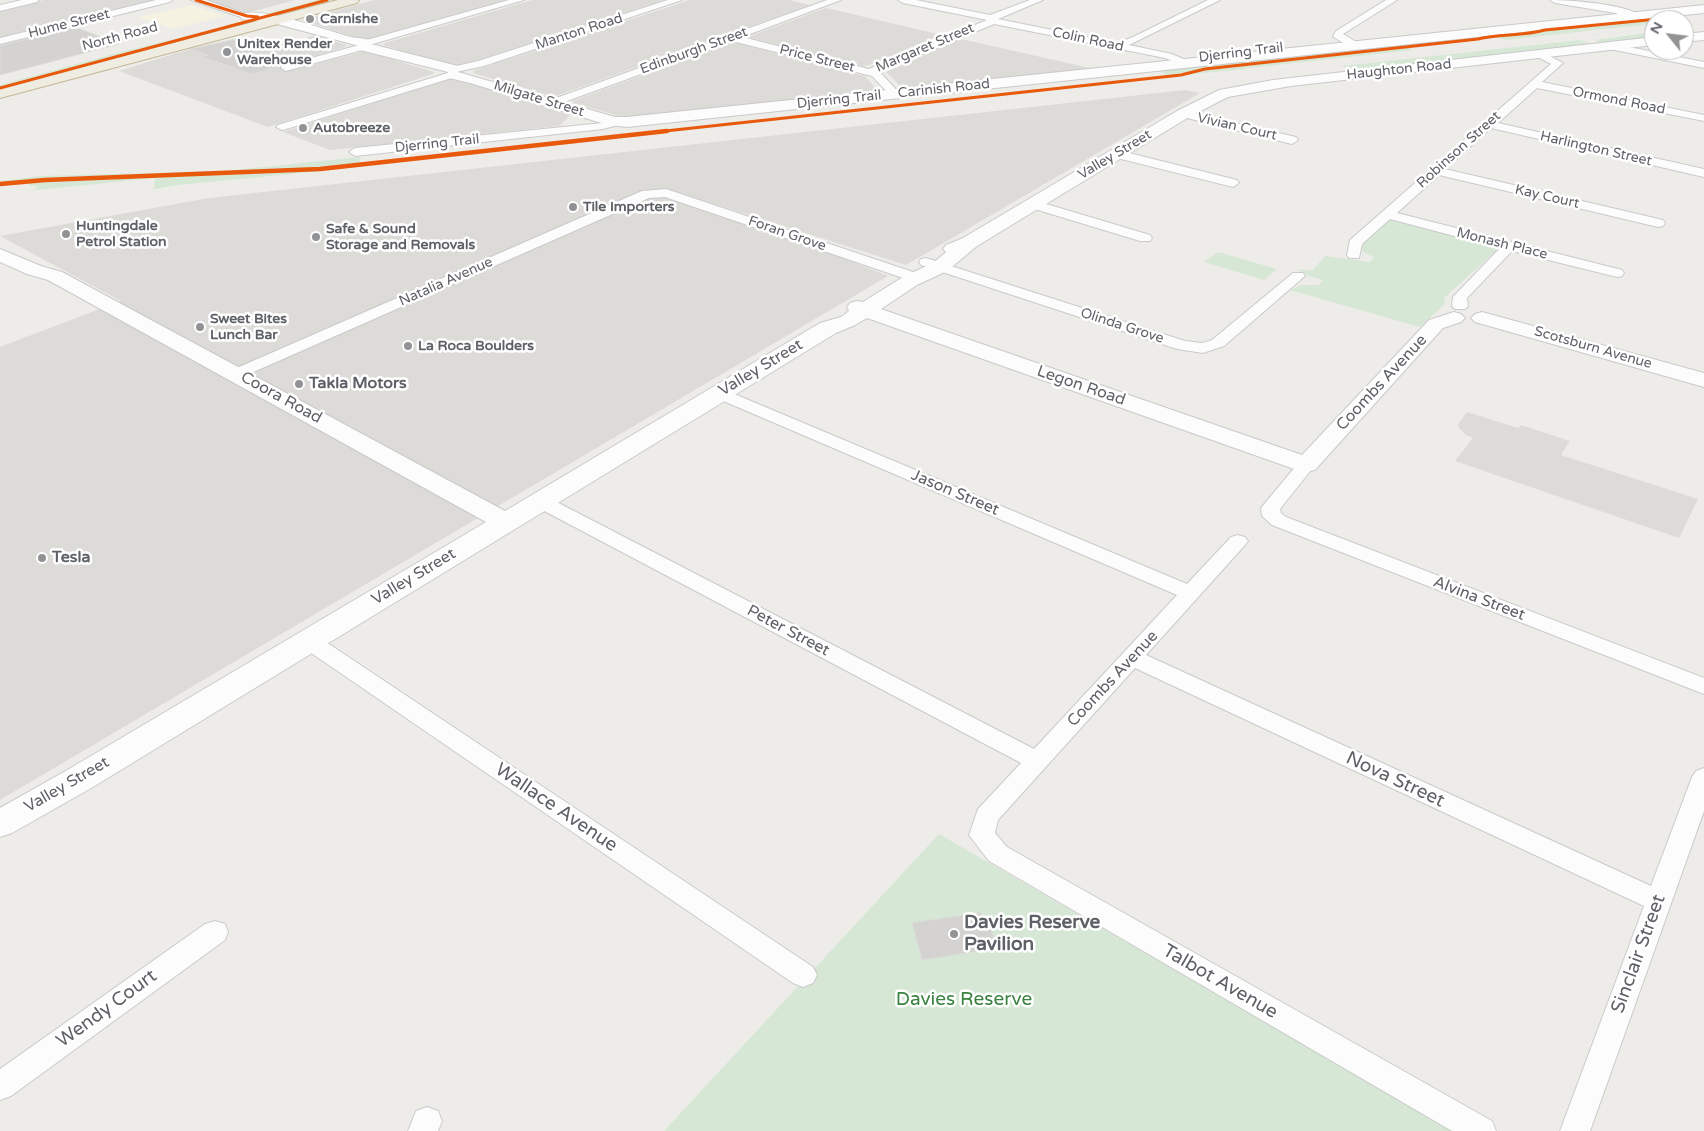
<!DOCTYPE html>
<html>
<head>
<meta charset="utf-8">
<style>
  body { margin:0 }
  #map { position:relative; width:1704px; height:1131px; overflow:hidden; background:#edece8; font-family:"Varela Round",sans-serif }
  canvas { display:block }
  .north { position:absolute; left:1644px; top:10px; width:50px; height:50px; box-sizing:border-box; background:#fff; border:1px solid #bfc0c2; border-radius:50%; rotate:299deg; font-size:14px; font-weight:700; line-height:20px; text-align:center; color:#5e6166 }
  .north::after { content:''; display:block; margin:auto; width:18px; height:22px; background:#909294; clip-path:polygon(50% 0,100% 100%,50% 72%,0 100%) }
</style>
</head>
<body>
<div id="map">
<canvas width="1704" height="1131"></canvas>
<div class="north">N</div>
</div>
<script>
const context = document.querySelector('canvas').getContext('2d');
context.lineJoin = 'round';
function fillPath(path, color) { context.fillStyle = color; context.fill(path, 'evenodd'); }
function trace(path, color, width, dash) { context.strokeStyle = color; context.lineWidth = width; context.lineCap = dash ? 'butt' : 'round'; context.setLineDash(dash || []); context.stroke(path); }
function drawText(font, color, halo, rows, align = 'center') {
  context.font = font + ' "Varela Round",sans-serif'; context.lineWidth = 5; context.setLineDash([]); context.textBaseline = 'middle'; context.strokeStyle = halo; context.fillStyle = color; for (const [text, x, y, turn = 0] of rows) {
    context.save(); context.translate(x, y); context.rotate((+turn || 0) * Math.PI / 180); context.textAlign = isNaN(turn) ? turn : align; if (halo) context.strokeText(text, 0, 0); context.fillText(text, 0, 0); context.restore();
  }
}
const commercial = new Path2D(`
  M191 5 225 16 173 29 139 17Z`);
const industrial = new Path2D(`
  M44 0H156L0 38V10Z
  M206 0H295L247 13Z
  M374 0H506L371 39 364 40 302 20Z
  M532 0H664L459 66H452L383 45 385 43Z
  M690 0H789L810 5 553 97 473 73V71Z
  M826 8 942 35 869 65 863 66 751 38 750 36Z
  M316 35 346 45 345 47 280 66 293 70 365 51 434 72 433 74 268 127 119 71 190 49 224 60Z
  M961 39 1094 69 907 89 902 88 886 72Z
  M730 43H736L865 76 877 90 874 91 626 118 573 103V101Z
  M448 79H455L570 115 559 126 330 150 283 132Z
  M1185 90 1200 93 906 265 664 188 888 276 0 800V347L121 301 0 236 209 198Z
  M1467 412 1518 428 1521 425 1570 441 1561 455 1698 499 1679 538 1455 461 1473 438 1466 435 1459 428 1458 424Z`);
const green = new Path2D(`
  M317 0H339L279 15 270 13Z
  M1663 15 1675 20H1654V24H1651L1505 40 1490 35 1405 46 1413 50 1249 68 1245 67 1247 69 1182 75 1181 74 1167 75 1160 71 1153 70Z
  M252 20 257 22 0 91V85L117 53Z
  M1654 32V39L1606 45 1595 40Z
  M1580 40 1596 46 1354 73 1342 66Z
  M360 157 359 164 320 168 321 171 179 185 148 190 154 188 155 178 26 191 36 189 37 186H28L31 180 24 181 20 184 0 186V181L40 176 226 171Z
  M1393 220 1491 243 1496 247V251L1445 297 1444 305 1420 327 1290 290 1302 285H1319L1323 280 1309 276 1297 269 1312 271 1325 256 1370 262 1374 257 1363 252 1362 244 1388 221Z
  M1218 252 1277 269 1264 280 1204 262Z
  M939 834 1454 1131H664Z`);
const building = new Path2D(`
  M75 27 119 44 0 75V46Z
  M242 38 270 48 247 54 279 66 253 74 202 57 208 55 190 49Z
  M981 913 985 926 990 925 995 942 984 944 986 950 922 960 912 923Z`);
const street = new Path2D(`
  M22 0H39L37 2 0 11V5Z
  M156 0H172L170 2 0 44V38Z
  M191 0H206L252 16 250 18H244Z
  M509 0H524L366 46V49L286 71 281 68 282 66 363 44V41Z
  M668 0H682L484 66 456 72 451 69 452 67 478 61Z
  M827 0H841L742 37 869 69 987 20 903 3 898 0H916L990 15 1030 0H1043L998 19 1117 43 1133 37 1208 0H1220L1129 45 1172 54 1190 62 1191 64 1186 67 1165 58 994 24 880 72 900 94 895 97 891 96 872 76 732 41 556 105 552 106 546 103 548 101Z
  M1386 0H1397L1343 34 1360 44V48H1352L1335 38 1333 36 1336 31Z
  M1550 0C1570 0 1626 4 1641 16L1636 19 1615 13 1555 3Z
  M1609 43 1704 62V68L1605 48V44Z
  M1540 51 1563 63 1542 82 1704 115V121L1537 88 1498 123 1704 169V177L1491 128 1445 169 1663 220 1665 223 1663 226 1658 227 1439 175 1397 213 1622 270 1624 273 1622 276 1617 277 1512 251 1467 298 1468 306 1465 309H1455L1452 306 1453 297 1500 248 1390 219 1362 244 1359 258H1349L1347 255 1350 240 1551 64 1536 56 1535 54Z
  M451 72 456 75 455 77 286 129 282 130 276 127 278 125Z
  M1183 111 1296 137 1298 140 1292 144 1179 116 1177 114Z
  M618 119 622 120 624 122 622 124 603 129 355 156 349 152 355 148 603 123Z
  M1117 150 1237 180 1239 183 1233 187 1113 157 1111 154 1113 151Z
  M666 189 922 275 924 278 922 281H912L665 197 649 198 242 377H230L228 374 230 371 642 191Z
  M1033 200 1150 235 1152 238 1150 241H1140L1028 207 1026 204Z
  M926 258 1185 341 1202 343 1212 340 1293 273H1303L1305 276 1224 346 1203 353 1177 349 921 265 919 262 921 259Z
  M720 388 1187 584 1231 537 1238 535 1245 537 1248 541 1245 545 1146 655 1651 886 1692 777 1696 771 1704 768V811L1590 1131H1560L1644 906 1135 668 998 820 995 833 1007 847 1492 1121 1496 1131H1452L989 861 969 835 978 809 1021 763 533 505 531 501 533 497 540 495 547 497 1034 749 1177 595 714 397 712 393 714 389Z
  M1306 460 1312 461 1315 465 1280 509 1281 513 1286 517 1704 678V694L1272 525 1262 516 1261 508 1300 461Z
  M309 634 317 636 813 967 817 975 813 983 803 987 793 983 301 646 298 641 301 636Z
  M215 921 225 924 228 932 225 940 11 1096 0 1100V1069L205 924Z
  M427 1107 438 1111 442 1121 438 1131H408L416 1111Z`);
const secondary = new Path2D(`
  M1704 5V13L627 127 608 125 470 83 449 78 447 75 448 72 360 50 359 46 277 24 242 19 240 16C251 3 329 31 347 36 354 38 362 38 370 40L371 44 458 66 460 69 458 72 615 117H627Z
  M1704 32V40L1684 42V34Z
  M1654 37V45L1291 86 1228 97 1189 117 977 246 947 271 917 285 881 309 1302 455 1429 320 1454 312 1461 314 1465 318 1461 322 1443 328 1315 470 1306 472 1297 470 867 318 855 325 836 333 93 787 12 833 0 837V808L69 769 486 522 48 280 27 274 0 262V249L41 266 62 272 505 511 820 323 841 317 849 311 847 307 850 303 857 301 863 302 903 277 933 263 946 252 943 249 946 245 963 238 1177 111 1219 90 1273 80Z
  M1482 312 1704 373V387L1475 322 1471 318 1475 314Z`);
const highway = new Path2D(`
  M338 0H359L357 3 0 98V88Z`);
const railFar1 = new Path2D(`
  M1684 25 1704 23
  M715 132 1654 29`);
const rail = new Path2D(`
  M0 211 726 131`);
const cyclewayFar1 = new Path2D(`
  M196 0 247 16 258 17
  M0 88 327 0
  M656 132 1181 75 1205 69 1478 39C1500 34 1523 36 1545 30L1668 18 1678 20`);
const cycleway = new Path2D(`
  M0 184 45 180 320 169 667 131`);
const markers = [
  [310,19,5,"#909294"],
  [227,52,5,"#909294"],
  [303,128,5,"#909294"],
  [573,207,5,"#909294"],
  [66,234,5,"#909294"],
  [316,237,5,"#909294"],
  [200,327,5,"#909294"],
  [408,346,5,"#909294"],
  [299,384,5,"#909294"],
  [42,558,5,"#909294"],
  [954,934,5,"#909294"]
];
const farPoinames = [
  ["Carnishe",320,19],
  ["Unitex Render",237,44],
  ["Warehouse",237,60],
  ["Autobreeze",313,128],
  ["Tile Importers",583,207],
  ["Huntingdale",76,226],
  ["Petrol Station",76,242],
  ["Safe & Sound",326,229],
  ["Storage and Removals",326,245],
  ["Sweet Bites",210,319],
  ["Lunch Bar",210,335],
  ["La Roca Boulders",418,346]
];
const farStreetnames = [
  ["Hume Street",69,24,-14],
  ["Manton Road",579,32,-18],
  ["North Road",120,37,-15],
  ["Colin Road",1088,40,12],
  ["Margaret Street",925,48,-23],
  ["Edinburgh Street",694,51,-20],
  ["Djerring Trail",1241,53,-7],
  ["Price Street",817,59,14],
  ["Haughton Road",1399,70,-6],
  ["Carinish Road",944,89,-6],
  ["Milgate Street",539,99,17],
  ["Djerring Trail",839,100,-6],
  ["Ormond Road",1619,101,11],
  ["Vivian Court",1237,127,13],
  ["Djerring Trail",437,144,-6],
  ["Harlington Street",1596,149,13],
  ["Robinson Street",1459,150,-42],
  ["Valley Street",1115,155,-31],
  ["Kay Court",1547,197,13],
  ["Foran Grove",787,234,19],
  ["Monash Place",1502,244,14],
  ["Natalia Avenue",446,282,-24],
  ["Olinda Grove",1122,326,18],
  ["Scotsburn Avenue",1593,348,16]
];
const streetNames = [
  ["Valley Street",761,368,-31],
  ["Coombs Avenue",1382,383,-47],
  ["Legon Road",1081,386,19],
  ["Coora Road",281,398,29],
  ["Jason Street",955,493,23],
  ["Valley Street",414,577,-31],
  ["Alvina Street",1479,599,21],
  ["Peter Street",788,631,28],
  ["Coombs Avenue",1113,679,-47],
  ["Valley Street",67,785,-30]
];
const poiNames = [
  ["Takla Motors",309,384],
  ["Tesla",52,558]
];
const nearStreetnames = [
  ["Nova Street",1395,780,25],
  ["Wallace Avenue",556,808,34],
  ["Sinclair Street",1639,954,-70],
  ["Talbot Avenue",1220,982,30],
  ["Wendy Court",107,1009,-36]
];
const nearPoinames = [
  ["Davies Reserve",964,923],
  ["Pavilion",964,945]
];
const nearParknames = [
  ["Davies Reserve",964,1000]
];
fillPath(commercial, '#f5f2e2');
fillPath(industrial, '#dddbd8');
fillPath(green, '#d6e8d5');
fillPath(building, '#d4d3d1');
trace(building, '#dcdcd8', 1);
trace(street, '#cacaca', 2);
trace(secondary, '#c9c9c9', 2);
trace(highway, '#c4b796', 2);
fillPath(street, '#fcfcfc');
fillPath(secondary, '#fcfcfc');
fillPath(highway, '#efece2');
trace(railFar1, '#e3e3e3', 2, [0.5, 3]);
trace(rail, '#e3e3e3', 2.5, [0.5, 4.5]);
trace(cyclewayFar1, '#e8590c', 3);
trace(cycleway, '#e8590c', 4.5);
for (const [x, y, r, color] of markers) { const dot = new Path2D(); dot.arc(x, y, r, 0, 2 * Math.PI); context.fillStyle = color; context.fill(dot); trace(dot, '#fff', 2); }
drawText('bold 14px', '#5e6166', '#fff', farPoinames, 'left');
drawText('14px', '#5e6166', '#fff', farStreetnames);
drawText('16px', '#5e6166', '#fff', streetNames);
drawText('bold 16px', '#5e6166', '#fff', poiNames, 'left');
drawText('19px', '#5e6166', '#fff', nearStreetnames);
drawText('bold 19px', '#5e6166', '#fff', nearPoinames, 'left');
drawText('19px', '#39823f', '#fff', nearParknames);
</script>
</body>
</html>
